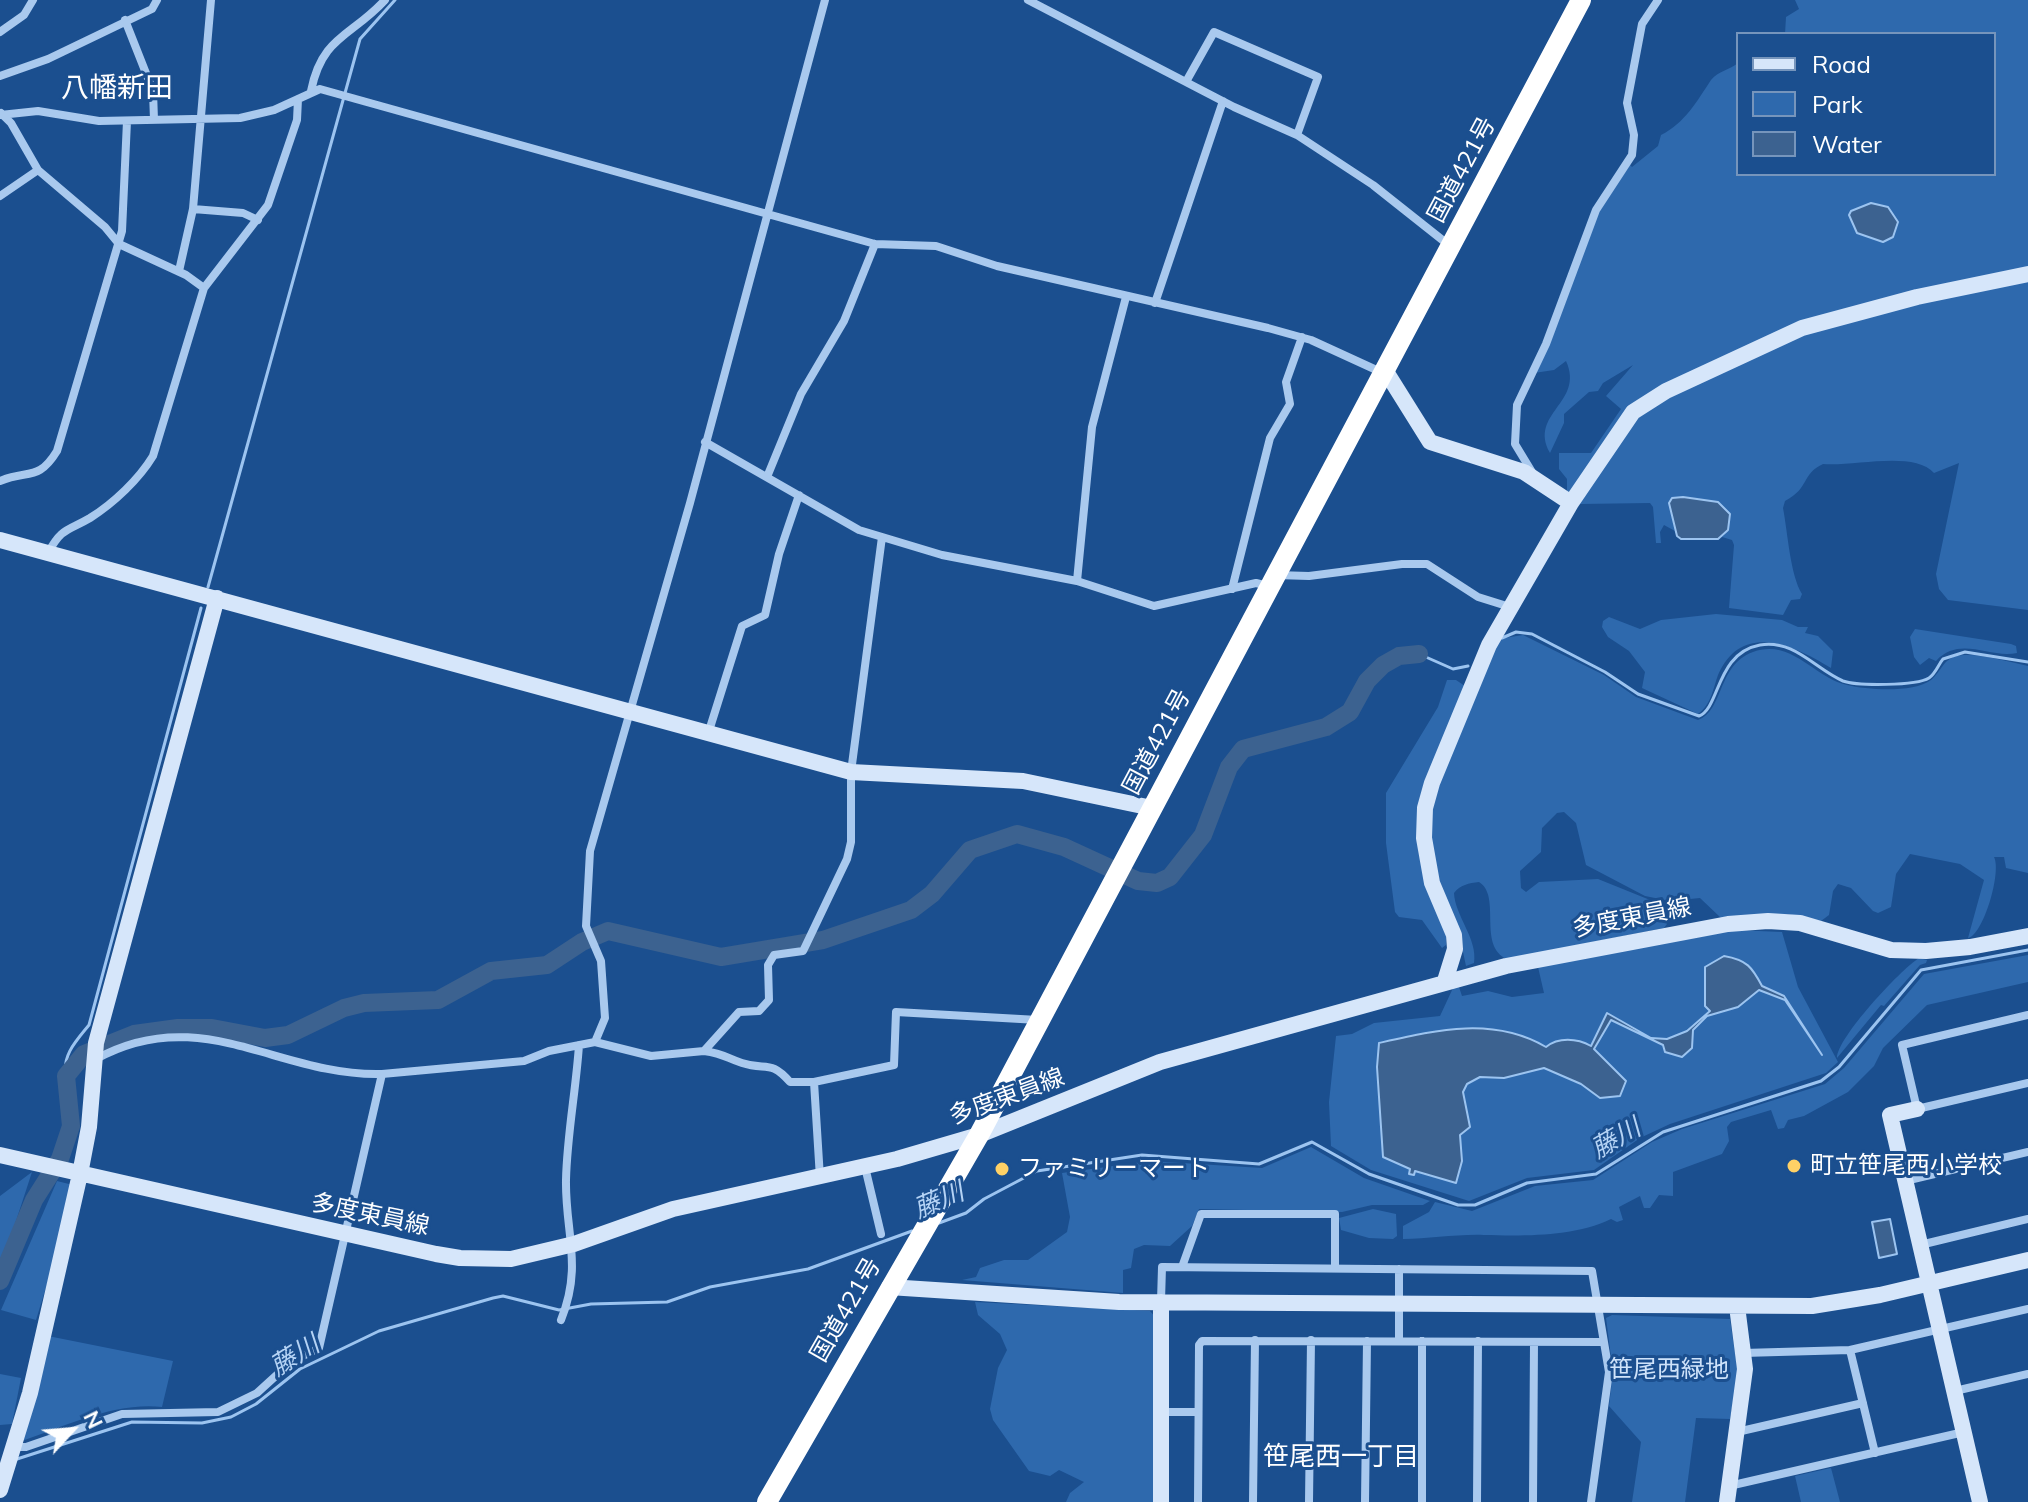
<!DOCTYPE html>
<html>
<head>
<meta charset="utf-8">
<style>
  body { margin:0 }
  #map { position:relative; width:2028px; height:1502px; overflow:hidden; background:#1b4f8f; font-family:Mulish,sans-serif }
  canvas { display:block }
  .legend { position:absolute; left:1736px; top:32px; width:260px; height:144px; box-sizing:border-box; background:#1b4f8f; border:2px solid #7695bc; margin:0; padding:10px 14px; list-style:none; font-size:24px; color:#fff }
  .legend li { display:flex; align-items:center; gap:16px; height:40px }
  .legend b { width:40px; border:2px solid #7695bc }
  .north { position:absolute; left:32px; top:1390px; width:80px; height:80px; -webkit-text-stroke:6px #1b4f8f; paint-order:stroke; rotate:64deg; font-size:22px; font-weight:700; line-height:32px; text-align:center; color:#fff }
  .north::after { content:''; display:block; margin:auto; width:28px; height:36px; background:#fff; clip-path:polygon(50% 0,100% 100%,50% 72%,0 100%) }
</style>
</head>
<body>
<div id="map">
<canvas width="2028" height="1502"></canvas>
<ul class="legend">
<li><b style="height:10px;background:#d6e6fa"></b>Road</li>
<li><b style="height:22px;background:#2e69ad"></b>Park</li>
<li><b style="height:22px;background:#3c6290"></b>Water</li>
</ul>
<div class="north">N</div>
</div>
<script>
const context = document.querySelector('canvas').getContext('2d');
context.lineJoin = 'round';
function fillPath(path, color) { context.fillStyle = color; context.fill(path, 'evenodd'); }
function trace(path, color, width, dash) { context.strokeStyle = color; context.lineWidth = width; context.lineCap = dash ? 'butt' : 'round'; context.setLineDash(dash || []); context.stroke(path); }
function drawText(font, color, halo, rows, align = 'center') {
  context.font = font + ' Mulish,"Noto Sans JP",sans-serif'; context.lineWidth = 6; context.setLineDash([]); context.textBaseline = 'middle'; context.strokeStyle = halo; context.fillStyle = color; for (const [text, x, y, turn = 0] of rows) {
    context.save(); context.translate(x, y); context.rotate((+turn || 0) * Math.PI / 180); context.textAlign = isNaN(turn) ? turn : align; if (halo) context.strokeText(text, 0, 0); context.fillText(text, 0, 0); context.restore();
  }
}
const green = new Path2D(`
  M1795 0H2028V610L1948 600 1939 589 1936 574 1959 463 1934 473C1914 450 1852 467 1823 464 1801 474 1810 488 1785 501L1783 508C1788 534 1790 574 1802 594L1800 599 1791 600 1783 615 1729 608 1734 545 1732 540 1722 537 1728 530 1730 516 1718 502 1672 498 1669 503 1675 531 1664 525 1660 532 1661 543H1656L1653 507 1650 503 1580 504 1571 492H1567V479L1559 469V453H1591L1621 409 1606 396 1633 365 1603 383 1598 391 1589 392 1564 414V423L1550 453C1528 413 1585 403 1566 361L1554 370 1534 373 1598 212 1630 165 1632 167 1658 146 1661 135C1685 123 1697 101 1711 80 1718 71 1730 70 1738 63V174H1994V34H1785L1786 17 1799 9Z
  M1716 614 1782 620 1798 627H1808L1805 633 1818 636 1833 651 1831 668C1795 646 1742 620 1718 675 1713 689 1711 705 1698 714L1642 688 1645 672 1629 651 1608 637 1602 627 1603 621 1609 617 1640 629 1661 620Z
  M1915 629 2011 644 2016 646 2017 653C1990 659 1960 635 1936 661L1929 658 1920 665 1914 657 1910 637Z
  M1523 635 1604 675 1636 697 1698 720C1724 711 1717 665 1753 652 1792 638 1814 678 1847 685 1868 690 1914 693 1931 680 1941 672 1943 659 1957 656 1975 652 2009 662 2028 666V873L2006 868 2004 857H1994C2002 872 1983 936 1968 938L1984 880 1960 864 1910 854 1896 874 1891 907 1878 913 1873 911 1851 888 1838 884 1833 891 1829 915 1821 921 1787 914 1721 918 1700 898 1670 901 1645 896 1586 865 1576 823 1564 812 1557 813 1542 828 1541 852 1520 871 1521 888 1526 892 1539 882 1598 879 1660 904 1667 924 1664 928 1507 959C1477 946 1502 896 1479 882 1469 883 1460 885 1454 893 1455 916 1478 939 1474 963L1466 966 1460 938 1435 873 1429 816 1441 774 1498 639Z
  M1447 680H1456L1465 686 1417 831 1419 855 1446 933V945L1442 948 1422 920 1399 917 1395 912 1386 843V793L1438 707Z
  M1735 930 1782 932 1798 987 1838 1062 1826 1073 1670 1124 1640 1138 1594 1170 1527 1178 1469 1201 1371 1170 1331 1146 1329 1102 1336 1036 1352 1034 1374 1023 1440 1016 1453 988 1459 987 1462 996 1488 991 1512 997 1544 993 1538 967Z
  M2028 955V982L1927 1005 1883 1048 1874 1066 1848 1092 1804 1116 1788 1120 1784 1128 1778 1129 1771 1110 1731 1122 1727 1127 1729 1141 1722 1154 1673 1172V1196L1659 1195 1650 1208H1644L1640 1196 1619 1207 1623 1220 1617 1222 1611 1219C1574 1237 1523 1236 1484 1235 1457 1234 1429 1239 1403 1239V1226L1429 1212 1435 1202 1472 1211 1535 1186 1593 1180 1652 1142 1682 1129 1825 1084 1844 1068 1924 974Z
  M1919 958 1927 960 1926 963 1920 965 1884 1006 1881 1005 1837 1058C1837 1038 1900 970 1919 958Z
  M1311 1147 1364 1178 1430 1201 1423 1205H1372L1342 1212 1199 1209 1192 1226 1170 1246 1144 1245 1134 1249 1131 1268 1123 1270V1293L962 1280 976 1277 980 1268 1004 1260H1028L1067 1232 1070 1217 1062 1173 1150 1161 1262 1168Z
  M32 1172 0 1270V1196Z
  M57 1181 77 1186 36 1320 1 1310Z
  M1373 1209 1396 1214 1397 1236 1393 1239 1369 1238 1341 1230 1339 1218Z
  M975 1302 1150 1311 1157 1319 1155 1502H1066L1070 1493 1084 1482 1059 1470 1050 1476 1029 1471 993 1420 990 1409 998 1368 1007 1350 1000 1334 978 1315Z
  M1612 1315 1730 1319 1738 1374 1730 1419 1696 1418 1685 1502H1632L1641 1442 1609 1406 1613 1372 1606 1318Z
  M48 1336 173 1361 162 1407C114 1402 66 1426 22 1441Z
  M0 1374 21 1378 12 1424 0 1425Z
  M1831 1468 1840 1502H1801L1795 1476Z`);
const water = new Path2D(`
  M1871 203 1888 207 1898 222 1893 237 1883 242 1857 233 1849 215 1851 211Z
  M1683 497 1718 502 1730 514 1728 530 1718 539H1681L1677 536 1669 503 1672 498Z
  M1724 956C1747 960 1752 967 1762 986L1784 996 1822 1055 1785 1000 1759 990 1738 1007 1707 1016 1693 1030 1692 1048 1682 1057 1665 1052 1663 1045 1611 1020 1594 1049 1626 1081 1620 1096 1600 1098 1581 1084 1544 1068 1504 1078 1480 1077 1467 1084 1463 1092 1470 1127 1460 1135 1462 1161 1456 1183 1415 1171 1414 1175 1409 1174 1410 1169 1383 1157 1377 1067 1379 1043C1436 1030 1493 1016 1546 1047 1558 1037 1577 1038 1591 1046L1607 1013 1651 1038 1667 1039 1687 1031 1710 1011 1705 1006V967Z
  M1890 1219 1897 1254 1879 1258 1872 1222Z`);
const stream = new Path2D(`
  M208 587 360 39 395 0
  M1502 638 1516 632 1532 634 1605 672 1638 694 1699 716C1720 708 1716 653 1760 645 1794 639 1815 669 1843 681 1857 686 1916 686 1929 678 1936 673 1938 665 1943 659L1965 652 2028 662
  M1419 654 1453 669 1468 666
  M66 1076C62 1055 76 1041 89 1025L201 608
  M939 1223 966 1213 984 1199 1037 1171 1142 1155 1259 1164 1312 1142 1369 1174 1458 1205H1475L1527 1183 1596 1174 1663 1132 1821 1081 1839 1067 1921 970 2028 950
  M17 1459 132 1422 202 1423 231 1417 256 1404 300 1369 379 1331 493 1298 503 1296 559 1310 591 1304 667 1302 710 1287 808 1269 912 1231`);
const river = new Path2D(`
  M0 1281 34 1200 60 1159 71 1126 66 1076 84 1054 134 1034 178 1028H212L265 1038 288 1035 344 1008 364 1003 438 1000 491 971 547 965 582 942 608 931 721 957 823 940 911 910 932 894 970 850 1017 834 1064 847 1138 881 1157 883 1170 877 1203 835 1229 767 1243 749 1326 727 1350 712 1367 681 1383 665 1399 656 1419 654`);
const street = new Path2D(`
  M1028 0 1234 107 1297 135 1373 185 1450 246
  M125 20 153 91 154 120
  M0 32 24 15 33 0
  M0 76 48 59 152 9 157 0
  M1187 80 1214 32 1318 77 1297 135
  M311 91C322 36 351 37 385 0
  M1 113 11 123 38 170 105 227 119 244 186 275 204 288
  M0 115 38 111 99 121 240 118 274 110 320 89 875 244 936 246 997 266 1268 328 1311 340 1383 373
  M0 196 38 170
  M193 209 243 213 258 220
  M179 271 193 209 211 0
  M1155 303 1223 101
  M705 442 859 530 942 555 1077 581 1154 606 1256 583 1268 586
  M1532 472 1515 444 1517 405 1546 344 1596 210 1632 155 1634 135 1627 103 1642 24 1658 0
  M767 477 801 394 844 321 875 244
  M0 481C28 469 38 482 57 451L122 231 127 121
  M48 553C62 527 68 531 90 518 114 503 139 479 153 456L204 288 268 205 297 120 298 99
  M1276 575 1309 576 1402 564H1427L1478 597 1510 607
  M1077 581 1092 427 1126 297
  M1232 589 1270 438 1290 404 1286 382 1302 337
  M708 734 742 626 765 615 779 554 799 495
  M2028 1015 1902 1045 1917 1109 2028 1083
  M595 1042 651 1056 704 1051 739 1012 759 1011 769 1000 768 965 774 955 803 951 805 947 847 859 851 842V772L882 537
  M704 1051C725 1054 726 1058 742 1063 766 1071 770 1059 790 1082H814L820 1178
  M96 1059C201 1001 279 1077 382 1074
  M814 1082 894 1065 896 1012 1038 1020
  M865 1167 881 1234
  M1905 1181 2028 1152
  M1920 1245 2028 1219
  M1182 1267 1201 1214H1335V1268
  M1399 1269V1340
  M1161 1301 1162 1267 1592 1271 1609 1372 1591 1502
  M561 1320C583 1266 565 1232 566 1180 567 1135 576 1090 579 1045
  M1743 1353 1850 1350
  M1955 1391 2028 1374
  M1161 1412H1198
  M1737 1432 1863 1403
  M16 1447H26L122 1414 218 1412 257 1393 291 1362 319 1348 382 1074 524 1061 549 1051 595 1042 605 1018 601 961 586 926 590 851 690 503 825 0
  M1875 1453 1850 1350 2028 1309
  M1729 1486 1964 1432
  M1198 1502 1199 1345 1202 1341 1604 1342
  M1253 1502 1255 1340
  M1309 1502 1311 1340
  M1365 1502 1367 1341
  M1422 1502V1341
  M1477 1502 1478 1341
  M1533 1502 1534 1342`);
const secondary = new Path2D(`
  M1385 370 1430 442 1524 472 1571 503
  M0 540 851 772 1023 781 1152 808
  M1445 981 1455 949 1454 935 1432 883 1424 838 1425 808 1432 783 1489 645 1571 503 1633 412 1666 391 1802 328 1917 297 2028 274
  M1917 1109 1890 1115 1980 1502
  M0 1155 436 1254 460 1258 511 1259 574 1244 673 1209 897 1159 979 1135 1160 1062 1506 966 1728 924 1768 921 1800 923 1891 950 1926 951 1970 947 2028 936
  M889 1287 1119 1302 1812 1306 1880 1295 2028 1260
  M0 1490 30 1393 80 1174 89 1127 96 1043 217 598
  M1161 1502V1302
  M1727 1502 1745 1369 1737 1306`);
const highway = new Path2D(`
  M767 1502 979 1135 1581 0`);
const markers = [
  [1794,1166,8,"#ffd166"],
  [1002,1169,8,"#ffd166"]
];
const streetNames = [
  ["国道421号",1462,170,-62],
  ["国道421号",1157,742,-62],
  ["多度東員線",1632,918,-11],
  ["多度東員線",1007,1097,-20],
  ["多度東員線",370,1215,12],
  ["国道421号",846,1310,-60]
];
const poiNames = [
  ["町立笹尾西小学校",1810,1166],
  ["ファミリーマート",1018,1169]
];
const parkNames = [
  ["笹尾西緑地",1669,1370]
];
const waterNames = [
  ["藤川",1616,1139,-30],
  ["藤川",939,1201,-23],
  ["藤川",295,1356,-32]
];
const neighbourhoodNames = [
  ["笹尾西一丁目",1341,1457]
];
const quarterNames = [
  ["八幡新田",117,89]
];
fillPath(green, '#2e69ad');
fillPath(water, '#3c6290');
trace(water, '#9cc4f0', 2);
trace(stream, '#9cc4f0', 3);
trace(river, '#3c6290', 18);
trace(street, '#a9c9ee', 8);
trace(secondary, '#d6e6fa', 16);
trace(highway, '#fff', 20);
for (const [x, y, r, color] of markers) { const dot = new Path2D(); dot.arc(x, y, r, 0, 2 * Math.PI); context.fillStyle = color; context.fill(dot); trace(dot, '#1b4f8f', 3); }
drawText('24px', '#fff', '#1b4f8f', streetNames);
drawText('24px', '#fff', '#1b4f8f', poiNames, 'left');
drawText('24px', '#cfe3fa', '#1b4f8f', parkNames);
drawText('italic 26px', '#b5d3f5', '#1b4f8f', waterNames);
drawText('26px', '#fff', '#1b4f8f', neighbourhoodNames);
drawText('28px', '#fff', '#1b4f8f', quarterNames);
</script>
</body>
</html>
